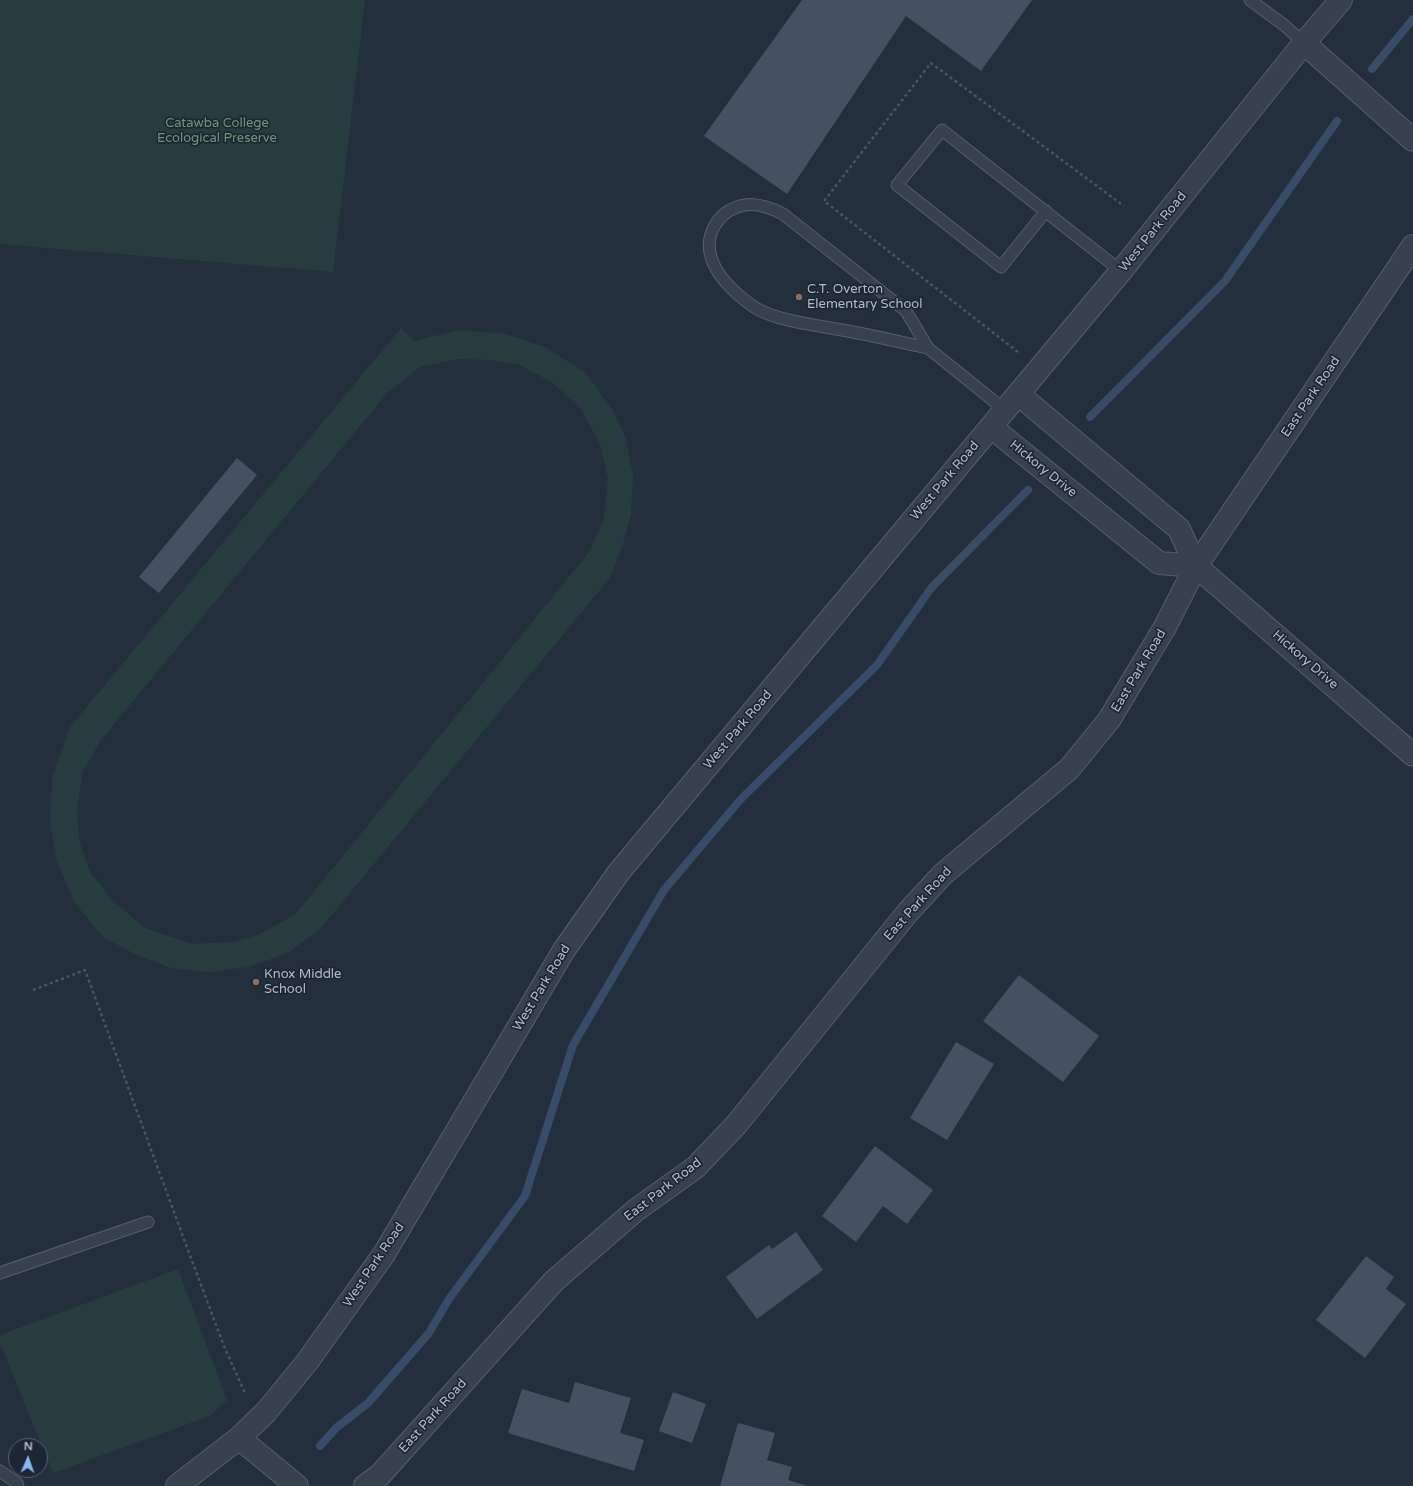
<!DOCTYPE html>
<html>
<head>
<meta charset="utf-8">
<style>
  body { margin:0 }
  #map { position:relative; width:1413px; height:1486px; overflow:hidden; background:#242f3e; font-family:"Varela Round",sans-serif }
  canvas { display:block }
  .north { position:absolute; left:8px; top:1438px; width:40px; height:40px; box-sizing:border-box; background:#1d2633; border:1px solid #59626f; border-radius:50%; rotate:2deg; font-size:11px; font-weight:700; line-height:16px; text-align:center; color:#b4bcc9 }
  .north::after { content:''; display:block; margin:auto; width:14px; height:18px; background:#8ab4f8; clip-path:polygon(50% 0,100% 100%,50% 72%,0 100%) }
</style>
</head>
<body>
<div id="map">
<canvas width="1413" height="1486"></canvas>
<div class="north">N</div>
</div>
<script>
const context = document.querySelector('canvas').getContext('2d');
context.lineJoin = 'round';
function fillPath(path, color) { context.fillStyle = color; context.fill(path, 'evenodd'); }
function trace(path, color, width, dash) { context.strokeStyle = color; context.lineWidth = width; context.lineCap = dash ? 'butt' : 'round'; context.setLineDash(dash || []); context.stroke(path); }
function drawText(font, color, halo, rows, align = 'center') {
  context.font = font + ' "Varela Round",sans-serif'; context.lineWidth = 3.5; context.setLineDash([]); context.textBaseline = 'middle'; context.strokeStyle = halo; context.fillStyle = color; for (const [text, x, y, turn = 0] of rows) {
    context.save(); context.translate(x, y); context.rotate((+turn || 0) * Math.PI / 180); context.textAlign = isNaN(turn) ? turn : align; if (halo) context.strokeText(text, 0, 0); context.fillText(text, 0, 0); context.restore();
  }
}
const green = new Path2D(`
  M0 0H365L333 272 0 244Z
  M401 328 414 341 459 330 506 334 545 347 586 373 612 409 626 438 633 476 631 514 622 548 609 579 321 928 288 953 248 967 209 972 171 968 135 954 103 937 74 902 57 862 50 822 52 778 70 727ZM458 359 490 360 520 365 553 383 581 409 600 444 608 479 604 519 589 552 295 915 257 935 232 942 192 944 145 928 112 900 90 872 79 840 77 808 83 771 101 740 388 392 420 367Z
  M178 1269 227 1400 210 1416 53 1473 0 1343V1335Z`);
const stream = new Path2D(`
  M1372 69 1413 19
  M1090 417 1225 281 1337 121
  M320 1446 336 1428 368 1403 429 1333 449 1299 525 1196 573 1045 664 890 741 799 877 665 932 587 1028 490`);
const building = new Path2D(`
  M802 0H1032L981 71 906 16 787 194 704 136Z
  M237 458 257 475 159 593 139 577Z
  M1019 975 1099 1036 1063 1082 983 1021Z
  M956 1042 994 1064 947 1140 910 1118Z
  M875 1146 933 1190 907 1224 883 1206 856 1242 822 1216Z
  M796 1232 823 1270 757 1319 726 1277 769 1245 772 1249Z
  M1366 1256 1394 1277 1386 1289 1406 1304 1365 1358 1316 1320Z
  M575 1382 631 1398 620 1433 644 1440 634 1471 508 1433 522 1389 569 1403Z
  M673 1392 706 1404 692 1443 659 1431Z
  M738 1423 775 1433 767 1460 792 1467 788 1480 808 1486H720Z`);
const path = new Path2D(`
  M1018 352 824 201 931 63 1124 206
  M33 990 85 970 185 1242 224 1346 245 1393`);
const service = new Path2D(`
  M1250 0 1284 25 1304 43
  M1046 211 1001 267 897 185 942 130 1121 271
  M928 348C900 342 871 335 842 330 816 325 776 321 754 307 737 295 717 278 711 257 704 233 720 209 745 205 758 203 771 208 783 214L906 311 928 348 1005 410
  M0 1273 148 1222
  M0 1471 17 1483 18 1486`);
const minor = new Path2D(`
  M1304 43 1413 140
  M991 427 1159 563 1196 566 1179 529 1018 394
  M1196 566 1413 755
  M239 1438 297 1486
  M177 1486 239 1438 266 1412 307 1362 384 1254 564 950 619 872 1121 271 1304 43 1341 0
  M365 1486 380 1475 554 1281 636 1210 696 1167 736 1125 908 912 943 874 1069 769 1109 720 1165 627 1196 566 1413 246`);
const markers = [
  [799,297,4,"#8d6e63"],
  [256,982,4,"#8d6e63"]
];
const parkNames = [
  ["Catawba College",217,124],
  ["Ecological Preserve",217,139]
];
const streetNames = [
  ["West Park Road",1153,232,-51],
  ["East Park Road",1311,397,-56],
  ["Hickory Drive",1043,469,39],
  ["West Park Road",945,481,-50],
  ["Hickory Drive",1305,660,41],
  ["East Park Road",1139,671,-59],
  ["West Park Road",738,730,-50],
  ["East Park Road",918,904,-48],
  ["West Park Road",542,988,-59],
  ["East Park Road",663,1190,-38],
  ["West Park Road",374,1265,-56],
  ["East Park Road",433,1416,-48]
];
const poiNames = [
  ["C.T. Overton",807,290],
  ["Elementary School",807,305],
  ["Knox Middle",264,975],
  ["School",264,990]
];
fillPath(green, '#263c3f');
trace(stream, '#394c67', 8);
fillPath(building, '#455162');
trace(service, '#565f6c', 13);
trace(minor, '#565f6c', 24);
trace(path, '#44595c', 2.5, [3, 3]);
trace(service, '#38414e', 11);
trace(minor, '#38414e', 22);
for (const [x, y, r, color] of markers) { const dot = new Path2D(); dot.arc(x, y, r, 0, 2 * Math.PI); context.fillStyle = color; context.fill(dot); trace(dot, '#1d2633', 1.5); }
drawText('13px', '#6b9a76', '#1d2633', parkNames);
drawText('13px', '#b4bcc9', '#1d2633', streetNames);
drawText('13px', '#b4bcc9', '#1d2633', poiNames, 'left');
</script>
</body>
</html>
